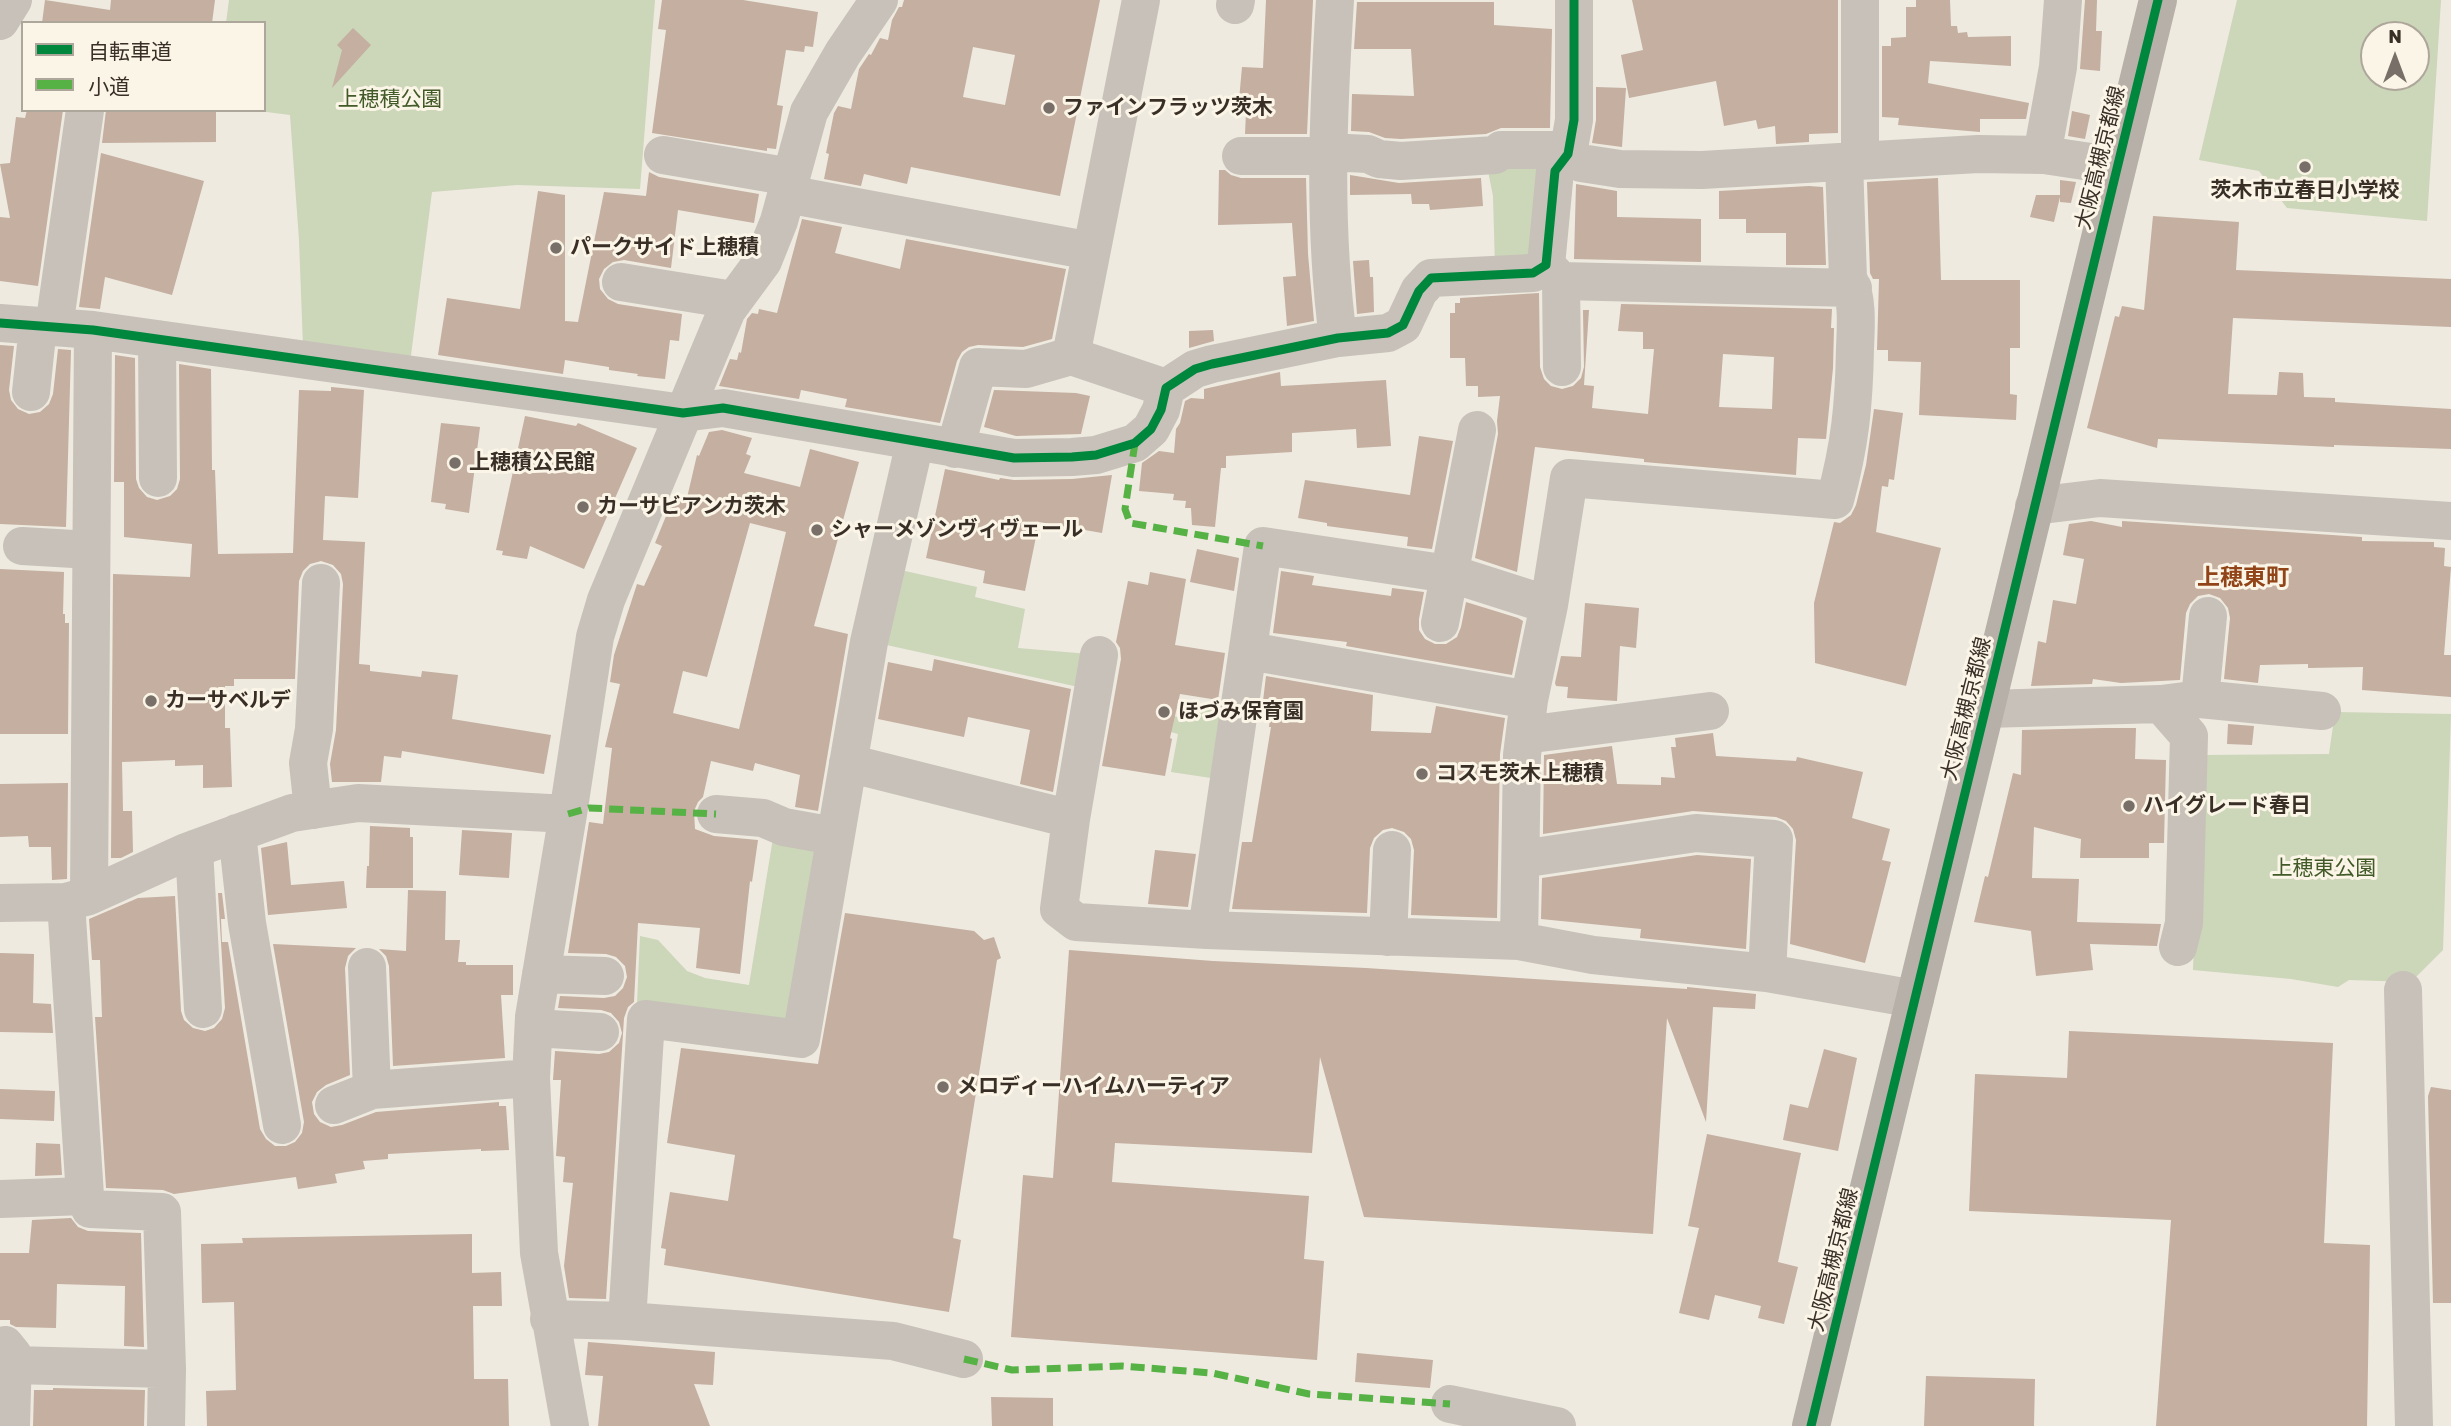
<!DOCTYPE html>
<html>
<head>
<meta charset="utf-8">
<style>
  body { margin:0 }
  #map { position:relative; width:2451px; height:1426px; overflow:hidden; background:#eeeae0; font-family:Rubik,"Noto Sans JP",sans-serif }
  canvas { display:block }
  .legend { position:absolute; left:21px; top:21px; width:245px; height:91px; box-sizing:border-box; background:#fbf5e7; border:2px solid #ada69a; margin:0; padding:9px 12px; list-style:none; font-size:21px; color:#392f27 }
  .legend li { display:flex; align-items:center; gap:14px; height:35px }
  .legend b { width:35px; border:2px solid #ada69a }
  .north { position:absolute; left:2360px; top:21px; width:70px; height:70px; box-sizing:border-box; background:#fbf5e7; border:2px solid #ada69a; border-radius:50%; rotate:0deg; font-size:19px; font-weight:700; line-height:28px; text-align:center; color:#392f27 }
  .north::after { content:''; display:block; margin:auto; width:24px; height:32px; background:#787068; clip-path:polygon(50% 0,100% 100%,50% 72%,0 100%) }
</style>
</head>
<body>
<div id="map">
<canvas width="2451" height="1426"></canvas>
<ul class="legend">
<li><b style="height:9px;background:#00873e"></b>自転車道</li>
<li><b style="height:9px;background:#56b245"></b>小道</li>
</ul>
<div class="north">N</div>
</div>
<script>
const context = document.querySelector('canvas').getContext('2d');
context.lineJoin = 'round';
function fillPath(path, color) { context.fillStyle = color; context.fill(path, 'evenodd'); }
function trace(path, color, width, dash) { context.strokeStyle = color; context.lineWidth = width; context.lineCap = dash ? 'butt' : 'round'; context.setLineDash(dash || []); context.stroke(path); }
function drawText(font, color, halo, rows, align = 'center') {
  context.font = font + ' Rubik,"Noto Sans JP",sans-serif'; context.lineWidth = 6; context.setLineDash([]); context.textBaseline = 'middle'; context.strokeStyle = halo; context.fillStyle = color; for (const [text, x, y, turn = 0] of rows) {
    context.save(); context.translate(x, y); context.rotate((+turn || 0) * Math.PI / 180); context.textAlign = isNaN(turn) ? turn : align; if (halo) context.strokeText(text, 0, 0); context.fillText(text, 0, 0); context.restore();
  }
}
const green = new Path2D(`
  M229 0H655L640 189 517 185 432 192 410 363 303 346 299 240 290 115 251 110H264V23H226Z
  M2237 0H2441L2427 221 2287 208 2259 171 2199 160ZM2374 35H2416V77H2374Z
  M1486 161H1549L1538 254 1495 267 1493 196Z
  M896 569 977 587 975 597 1025 609 1018 648 1089 654 1083 688 882 644Z
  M1183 702 1221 710 1211 778 1171 772 1178 734 1160 729 1163 714 1178 717Z
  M2335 712 2451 714 2443 950 2411 982 2349 980 2338 987 2291 979 2193 970 2201 755 2329 754Z
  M773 838 809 842 821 859 795 1014 778 1026 637 1004 640 936 658 940 687 971 705 978 749 985Z`);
const building = new Path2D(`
  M45 0 110 10 111 0H215L212 23H42Z
  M662 0H743L818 12 813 47 805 46 804 52 786 50 777 105 783 106 776 149 767 148V151L652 133 666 30 658 29Z
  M904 0H1100L1060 196 911 167 907 184 864 174 861 186 824 179 829 154 826 153 834 113 838 106 851 109 859 69 869 54 871 55 880 38 888 40 892 20 899 7H902ZM973 47 1015 55 1005 105 963 97Z
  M1266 0H1313L1307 134H1245L1246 112 1238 111 1242 67 1263 68Z
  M1632 0H1838V133L1809 134V142L1776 144 1775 126 1758 129 1756 120 1724 126 1716 81 1629 98 1621 55 1643 50Z
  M1916 0H1950L1951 26H1957L1958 33 1967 32 1968 37 2011 36V66L1930 61 1928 83 2029 103 2026 119H1980V132L1898 125 1899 118 1882 117V46H1891V38L1906 37V7H1916Z
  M2085 0H2097L2096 31H2102L2100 71 2080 69Z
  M1357 2H1494V25L1552 29 1550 128H1501L1486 134 1401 139 1385 138 1369 132 1351 131 1352 94 1414 96 1411 49H1354Z
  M353 28 371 45 332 88 342 50 337 45Z
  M1596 87 1626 88 1622 147 1592 143 1596 120Z
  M27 110H63L38 286 0 281V217L10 218 0 164 10 163 16 117 25 118Z
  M106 110H216V142L102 143Z
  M2072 111 2090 115 2085 139 2068 136Z
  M101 153 204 181 172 295 105 277 100 309 79 307Z
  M1219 170H1225L1231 175 1241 178H1306L1308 254 1314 321 1287 326 1283 277 1296 276 1292 223 1218 225Z
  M649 172 659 177 759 194 754 223 678 210 671 268 624 260 613 262 604 269 599 279 600 289 608 299 618 304 682 314 679 341 670 340 665 379 637 376 638 374 609 370V367L565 360 563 374 438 355 447 298 520 309 538 191 565 195V321L578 322 604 192 646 196Z
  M1350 175 1399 183 1481 178 1483 206 1430 210 1429 204H1412L1411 194 1350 195Z
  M1938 178 1941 280H2020V348H2010V394L2017 395 2016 420 1919 415 1921 362 1888 361V350H1877L1879 279H1873L1870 273 1867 182Z
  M2060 180 2076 182 2071 203 2060 202V197L2054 222 2030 217 2036 195H2060Z
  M1576 184 1617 191V217L1701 219V262L1574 259Z
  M1809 186 1823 187 1826 265H1786V233H1746V219H1719V191Z
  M2153 216 2239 222 2236 270 2451 279V327L2233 318 2228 394 2277 395 2279 372 2303 373 2304 397 2335 398V402L2451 409V449L2334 445V447L2158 439 2157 448 2087 428 2115 316 2119 317 2122 306 2144 310Z
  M802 219 842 227 835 253 900 269 906 239 1066 269 1052 339 1023 347 978 345 969 347 962 352 957 361 940 423 845 407 847 399 801 390 799 399 719 386 730 359 737 360 739 352 741 353 747 319 752 313 758 314 759 309 777 313Z
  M1369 260 1370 277H1373L1374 312 1357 314 1353 261Z
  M1539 293 1540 367 1544 379 1551 386 1562 389 1573 386 1581 378 1584 367 1583 310H1589L1584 385 1594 386 1592 408 1648 414 1654 349H1643V332L1618 331 1621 304 1832 309 1831 328H1834L1833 368 1826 439 1798 438 1796 475 1644 462V459L1535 447 1517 572 1475 558 1498 434 1497 421 1500 396 1478 397V386H1466L1465 358H1450V313H1455V303H1460V298ZM1723 354 1774 357 1772 409 1719 407Z
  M1213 330 1214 341 1189 348V331Z
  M0 345 14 346 9 390 11 400 18 409 29 414 40 412 49 404 53 394 58 349 71 350 66 527 0 524Z
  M115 355 135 358 136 479 139 488 147 497 157 500 170 496 177 489 180 479 179 364 211 369 212 470H215L218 554 293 553 299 390 331 391V387L364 390 358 498 325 496 323 540 365 542 359 664 370 665V671L421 677 422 671 458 675 452 719 551 735 544 774 402 751 401 758 384 756 381 782H332L330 764 336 730 343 584 341 574 333 565 321 561 310 564 303 571 299 581 295 679H234V686H225V728H230L232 787 203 788V765L175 766V760L122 762 123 811H132L133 852 121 858H111L113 574 190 577 192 544 124 537V482H114Z
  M1280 372 1281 386 1386 380 1391 446 1357 448 1356 429 1292 433V452L1226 456V468H1221L1215 527 1192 525 1191 508H1185L1186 501 1173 500 1174 494 1139 491 1142 463 1159 451 1174 453 1176 429 1180 423 1185 401 1191 398 1204 399V389Z
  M994 390 1076 393 1090 396 1081 434 1016 436 984 427Z
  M1874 409 1903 413 1894 480 1889 479 1888 487 1882 486 1876 532 1941 548 1906 686 1815 663 1814 603 1834 522 1840 523 1851 515 1856 505 1866 465Z
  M525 416 576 426 578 423 637 448 584 569 530 546 527 559 502 555 503 551 496 550Z
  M441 423 480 427 469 513 445 509 446 504 431 502Z
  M722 430 752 438 746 454 751 456 744 473 800 487 810 449 859 462 814 626 848 634 818 811 795 807 800 775 755 763 753 771 711 761 703 797 698 802 694 811 695 829 714 836 758 840 752 882 750 881 740 974 696 968 700 928 638 923 634 1002 628 1007 624 1018 606 1299 569 1298 564 1266 573 1183 563 1182 565 1157 556 1156 561 1080H553L555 1051 599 1054 609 1052 619 1043 622 1033 619 1022 611 1013 601 1010 558 1008 560 996 604 998 615 996 623 988 627 977 625 966 616 957 606 954 568 953 589 822 603 824 612 748 605 747 620 684 610 682 614 655 637 584 644 586 662 546 655 543 673 499 686 502 697 455 699 456 709 432ZM750 523 786 532 739 729 673 713 683 671 707 677Z
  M1419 436 1453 441 1432 549 1407 546 1408 537 1327 526V523L1298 518 1305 480 1410 495Z
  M945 469 999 480 1000 478 1014 480 1072 479 1112 475 1102 533 1039 522 1025 591 983 583 985 571 926 558Z
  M2091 521 2122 527V521L2362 537V541L2434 542V547L2445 548 2444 566 2451 567 2444 655H2451V697L2362 690 2363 667 2308 668V664L2260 665 2258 683 2224 679 2230 618 2228 608 2220 598 2209 594 2198 596 2190 604 2186 613 2180 680 2121 683 2093 679 2092 684 2031 686 2038 641 2046 643 2053 600 2076 604 2084 559 2063 555 2069 524Z
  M1197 549 1239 558 1234 591 1190 582Z
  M0 569 64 572 63 614H65V623H69L68 734H0Z
  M1281 571 1314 576 1312 585 1391 596 1392 588 1424 592 1419 619V630L1425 639 1435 644H1446L1457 637 1461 627 1466 602 1518 618 1523 621 1512 675 1346 646 1347 642 1273 633Z
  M1150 572 1186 579 1175 645 1225 653 1218 700 1180 694 1170 738 1172 739 1165 776 1102 766 1121 659 1120 648 1116 642 1128 581 1148 585Z
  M1585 603 1639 608 1636 648 1620 646 1617 701 1567 698 1568 687 1556 686 1555 683 1561 656 1581 657Z
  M934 659 1071 689 1053 792 1020 784 1030 730 968 717 964 737 878 719 888 662 932 671Z
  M1266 676 1373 695 1371 731 1431 733 1436 706 1505 718 1500 754 1497 918 1411 915 1414 850 1411 839 1404 832 1392 828 1383 830 1374 838 1370 848 1367 913 1232 909 1242 842H1252L1271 727H1269L1272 702 1263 701Z
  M2228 724 2254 726 2252 745 2227 744Z
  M2104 728H2136L2135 759 2166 760 2164 843H2149V858H2080L2081 839 2034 827 2032 878 2079 879 2077 922 2161 924 2157 946 2090 944 2093 970 2036 976 2031 931 1974 922 1985 876 1988 877 2013 773 2021 775 2022 730Z
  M1713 733 1716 756 1796 761 1797 757 1863 772 1852 818 1890 829 1882 860 1891 862 1865 963 1790 944 1796 840 1793 829 1786 821 1776 817 1693 811 1543 834 1544 755 1612 746 1617 784 1661 785V777L1675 778 1671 747H1676L1675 738Z
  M68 783 67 879 52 880 51 847H29L28 836 0 837V784Z
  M370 826 410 828V837H413V888H366L367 866H369Z
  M462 830 512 833 509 878 459 875Z
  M287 842 291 885 344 881 347 908 268 915 261 848Z
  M1155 850 1196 854 1188 907 1148 904Z
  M1697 855 1751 859 1746 949 1640 938 1641 929 1541 919 1542 878Z
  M408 890 446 891 445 940H460L458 962H466V965H513V995H501L505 1058 393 1066 389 966 386 956 379 949 406 951Z
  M218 893H222L225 919H221L222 942H228L260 1129 266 1139 275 1146H286L295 1142 302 1133 304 1122 273 944 356 948 348 956 345 968 350 1075 326 1085 317 1092 312 1102 314 1114 320 1122 331 1127 342 1125 376 1112 499 1102V1106H506L509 1150 481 1151V1149L388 1154V1159L363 1161 365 1169 335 1174 337 1183 298 1189 296 1177 174 1194 163 1190 106 1188 95 1017H102L100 960H92L89 919 138 898 175 896 181 1011 184 1020 193 1028 205 1031 214 1028 222 1019 225 1008Z
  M845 913 974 931 984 940 994 937 1001 958 997 960 953 1238 961 1240 949 1312 664 1265 666 1249 661 1248 670 1192 728 1201 735 1155 667 1143 681 1048 818 1064Z
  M1069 950 1213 961 1366 968 1687 989V987L1756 994 1755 1009 1713 1007 1706 1122 1667 1018 1653 1234 1364 1217 1320 1057 1312 1153 1115 1143 1112 1182 1309 1196 1304 1259 1324 1261 1317 1360 1011 1337 1023 1175 1053 1178Z
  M0 953 34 954 33 1003 51 1004 53 1033 0 1032Z
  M2069 1031 2333 1043 2324 1243 2370 1245 2367 1426H2156L2171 1220 1969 1211 1975 1074 2067 1078Z
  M1824 1049 1857 1058 1838 1151 1783 1140 1790 1104 1808 1108Z
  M2431 1087 2451 1090V1303H2433L2428 1096Z
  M0 1089 55 1091 54 1121 0 1119Z
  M1707 1134 1801 1153 1778 1262 1798 1267 1784 1324 1758 1318 1761 1306 1715 1295 1709 1320 1679 1313 1699 1228 1688 1226Z
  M36 1143 60 1144 62 1175 35 1176Z
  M71 1218 78 1227 88 1231 141 1233 144 1347 124 1346 125 1286 57 1284 56 1328 16 1327 10 1324V1320H0V1253H29L32 1220Z
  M472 1234V1273L501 1272 502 1306H473L474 1379H508L509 1426H207L206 1391 236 1390 234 1302 202 1303 201 1244 243 1243 242 1238Z
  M588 1342 715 1352 713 1385 694 1384 710 1426H598L603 1376 585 1375Z
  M1357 1353 1433 1360 1430 1388 1355 1382Z
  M1926 1376 2035 1379 2034 1426H1924Z
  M53 1388 145 1390 144 1426H33L34 1390H53Z
  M991 1397 1053 1398V1426H992Z`);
const minor = new Path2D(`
  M1141 0 1071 356 1166 388
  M1335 0C1328 113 1323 225 1338 338
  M1860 0V161
  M1235 5 1236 0
  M0 21 13 0
  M1327 152 1368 154 1379 159 1401 161 1495 155 1501 150H1554L1568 154 1581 163 1620 169 1702 170 1978 154 2044 155 2117 166
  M663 155 791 177
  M2042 155 2058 67 2063 0
  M1241 156H1327
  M787 194 1091 251
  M1546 265 1561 281 1853 288
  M1561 281 1562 367
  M621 282 733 300
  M0 323 93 330 683 413 723 408 1014 458 1072 457 1096 455 1135 443 1151 429 1161 410 1166 388 1195 369 1212 364 1338 338 1388 333 1403 325 1419 291 1431 278 1533 273 1546 265 1555 171 1568 154 1574 120V0
  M54 327 85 110
  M157 339 158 478
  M31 392 38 326
  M955 449 978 367 1026 369 1071 356
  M2034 506 2100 498 2451 521
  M22 546 91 550
  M1440 623 1477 430
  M1249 651 1529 700
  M1099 655 1071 819 1059 909 1076 922 1207 930 1519 941 1593 955 1767 973 1915 999
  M2200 699 2208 616
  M2161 704 2189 736 2184 923 2178 947
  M1986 709 2161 704 2200 699 2322 711
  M1525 735 1710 711
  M848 763 1071 819
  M313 810 308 763 314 729 321 583
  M716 814 763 818 784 827 834 836
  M237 833 247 923 282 1125
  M194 849 203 1009
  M1521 859 1696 833 1774 839 1767 973
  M89 896 93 330
  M66 902 85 1196 90 1209 162 1212 167 1369
  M0 903 66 902 89 896 186 852 292 813 358 803 568 814
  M1207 930 1263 546 1455 575 1549 605
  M1388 937 1392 850
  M1519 941 1522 755 1529 700 1549 605 1569 478 1835 500C1850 445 1854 405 1855 348 1856 325 1858 299 1848 278L1844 162
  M367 967 372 1090
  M541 974 605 976
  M2403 990 2414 1426
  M534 1028 600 1032
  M334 1105 372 1090 531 1078
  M0 1199 85 1196
  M549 1319 627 1321 893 1341 964 1359
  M627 1321 646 1019 801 1039 869 642 915 442
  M5 1345 13 1355 11 1426
  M13 1365 167 1369 166 1426
  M1450 1404 1557 1426
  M570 1426 539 1253 531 1078 534 1017 568 814 595 637 606 600 727 310 763 261 779 221 809 112 843 53 879 0`);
const major = new Path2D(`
  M1811 1426 2158 0`);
const quiet = new Path2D(`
  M1135 443 1125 509 1130 523 1263 546
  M568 814 589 808 716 814
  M964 1359 1012 1370 1122 1366 1212 1373 1309 1394 1450 1404`);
const cycleway = new Path2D(`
  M0 323 93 330 683 413 723 408 1014 458 1072 457 1096 455 1135 443 1151 429 1161 410 1166 388 1195 369 1212 364 1338 338 1388 333 1403 325 1419 291 1431 278 1533 273 1546 265 1555 171 1568 154 1574 120V0
  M1811 1426 2158 0`);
const markers = [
  [1049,108,7,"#787068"],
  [2305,167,7,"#787068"],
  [556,248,7,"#787068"],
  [455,463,7,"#787068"],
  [583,507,7,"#787068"],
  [817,530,7,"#787068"],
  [151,701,7,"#787068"],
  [1164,712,7,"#787068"],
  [1422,774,7,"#787068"],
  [2129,806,7,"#787068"],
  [943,1087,7,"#787068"]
];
const parkNames = [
  ["上穂積公園",390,100],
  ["上穂東公園",2324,869]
];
const poiNames = [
  ["ファインフラッツ茨木",1063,108],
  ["茨木市立春日小学校",2305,191,"center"],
  ["パークサイド上穂積",570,248],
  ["上穂積公民館",469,463],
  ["カーサビアンカ茨木",597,507],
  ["シャーメゾンヴィヴェール",831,530],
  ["カーサベルデ",165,701],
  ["ほづみ保育園",1178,712],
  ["コスモ茨木上穂積",1436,774],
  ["ハイグレード春日",2143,806],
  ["メロディーハイムハーティア",957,1087]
];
const streetNames = [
  ["大阪高槻京都線",2101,158,-76],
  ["大阪高槻京都線",1967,709,-76],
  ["大阪高槻京都線",1834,1260,-76]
];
const neighbourhoodNames = [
  ["上穂東町",2243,578]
];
fillPath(green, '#ccd6b8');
fillPath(building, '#c4afa0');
trace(minor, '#c7c1b9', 38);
trace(major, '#b6b0a8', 38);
trace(quiet, '#56b245', 7, [14, 7]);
trace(cycleway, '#00873e', 9);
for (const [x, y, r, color] of markers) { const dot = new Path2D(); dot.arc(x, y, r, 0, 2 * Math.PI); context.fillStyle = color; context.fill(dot); trace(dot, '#fbf5e7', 2.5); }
drawText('21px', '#415a28', '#fbf5e7', parkNames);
drawText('bold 21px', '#392f27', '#fbf5e7', poiNames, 'left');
drawText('21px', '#392f27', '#fbf5e7', streetNames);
drawText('bold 23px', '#914417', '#fbf5e7', neighbourhoodNames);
</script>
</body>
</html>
